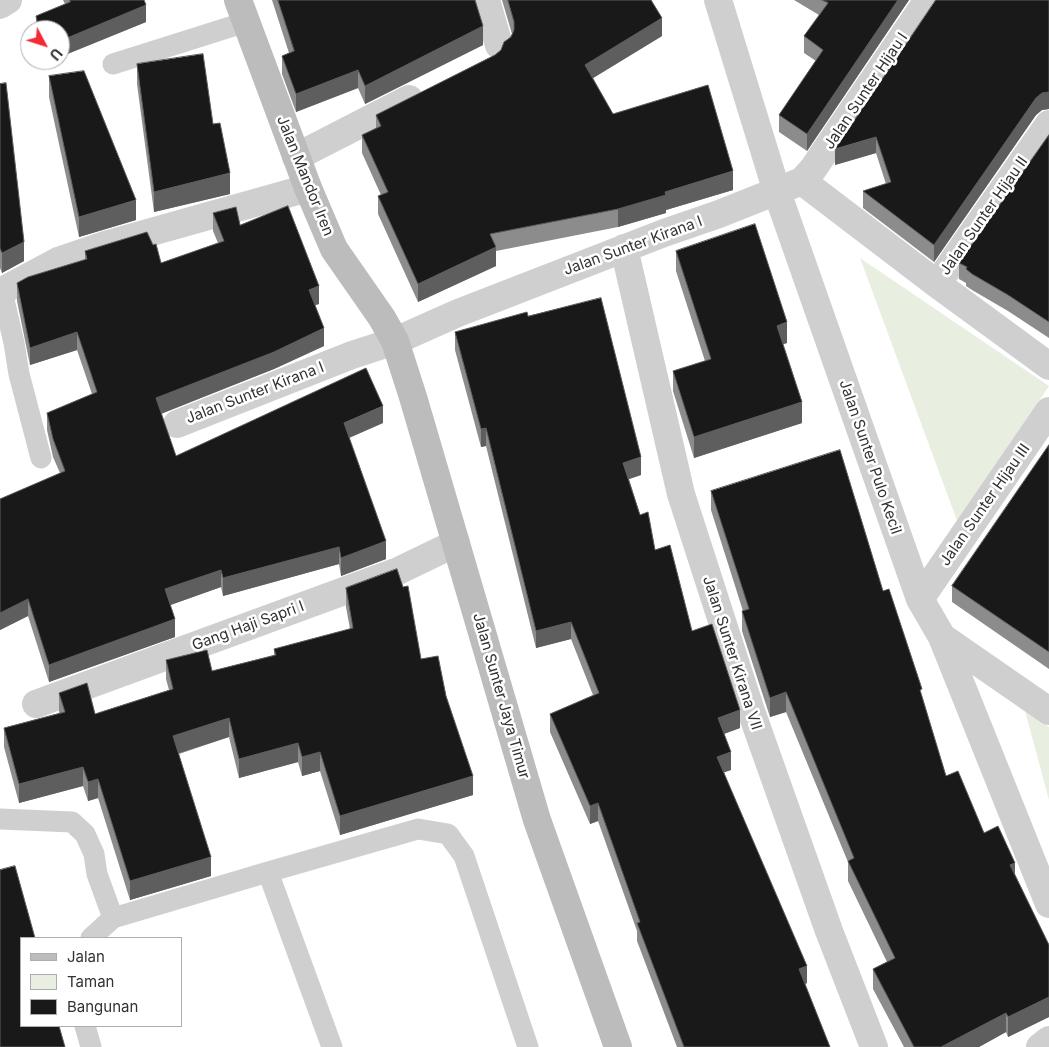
<!DOCTYPE html>
<html>
<head>
<meta charset="utf-8">
<style>
  body { margin:0 }
  #map { position:relative; width:1049px; height:1047px; overflow:hidden; background:#fff; font-family:Inter,sans-serif }
  canvas { display:block }
  .legend { position:absolute; left:20px; top:937px; width:162px; height:90px; box-sizing:border-box; background:#fff; border:1px solid #adadad; margin:0; padding:6px 9px; list-style:none; font-size:15px; color:#323232 }
  .legend li { display:flex; align-items:center; gap:10px; height:25px }
  .legend b { width:25px; border:1px solid #adadad }
  .north { position:absolute; left:20px; top:20px; width:50px; height:50px; box-sizing:border-box; background:#fff; border:1px solid #adadad; border-radius:50%; rotate:130deg; font-size:14px; font-weight:700; line-height:20px; text-align:center; color:#323232 }
  .north::after { content:''; display:block; margin:auto; width:18px; height:22px; background:#f52836; clip-path:polygon(50% 0,100% 100%,50% 72%,0 100%) }
</style>
</head>
<body>
<div id="map">
<canvas width="1049" height="1047"></canvas>
<ul class="legend">
<li><b style="height:6px;background:#bcbcbc"></b>Jalan</li>
<li><b style="height:14px;background:#e8efe0"></b>Taman</li>
<li><b style="height:14px;background:#191919"></b>Bangunan</li>
</ul>
<div class="north">U</div>
</div>
<script>
const context = document.querySelector('canvas').getContext('2d');
context.lineJoin = 'round';
function fillPath(path, color) { context.fillStyle = color; context.fill(path, 'evenodd'); }
function trace(path, color, width, dash) { context.strokeStyle = color; context.lineWidth = width; context.lineCap = dash ? 'butt' : 'round'; context.setLineDash(dash || []); context.stroke(path); }
function drawText(font, color, halo, rows, align = 'center') {
  context.font = font + ' Inter,sans-serif'; context.lineWidth = 5; context.setLineDash([]); context.textBaseline = 'middle'; context.strokeStyle = halo; context.fillStyle = color; for (const [text, x, y, turn = 0] of rows) {
    context.save(); context.translate(x, y); context.rotate((+turn || 0) * Math.PI / 180); context.textAlign = isNaN(turn) ? turn : align; if (halo) context.strokeText(text, 0, 0); context.fillText(text, 0, 0); context.restore();
  }
}
const green = new Path2D(`
  M860 258 1049 386 959 526Z
  M1025 711 1049 727V800Z`);
const lane = new Path2D(`
  M113 64 246 22
  M2 291 14 343 19 374 41 458
  M0 819 72 822 85 834 94 854 97 874 113 918
  M268 872 332 1047
  M91 938 113 918 268 872 418 829 448 834 464 856 528 1047
  M85 1026 91 1047`);
const street = new Path2D(`
  M486 0 499 45
  M718 0 777 192 920 599 942 637 1049 904
  M0 5 8 0
  M296 157 409 99
  M802 181 813 169 928 0
  M624 248 681 494 751 711 829 931 874 1047
  M937 284 1049 124
  M0 292 58 261 105 245 308 188
  M177 424 352 355 395 341 458 313 664 233 719 214 802 181 937 284 1049 366
  M920 599 1049 411
  M942 637 1049 711
  M36 704 396 572 456 543
  M1040 1047 1049 1040`);
const secondary = new Path2D(`
  M238 0 308 188 334 249 382 318 395 341 413 397 537 820 618 1047`);
const wall = new Path2D(`
  M63 0H144L146 22 60 57V30H36V16L65 4Z
  M272 0H475L483 45 365 104 358 88 296 112 282 74V56L289 53Z
  M502 0H651L662 36 593 78 613 114 733 190 666 210V213L618 227 496 251V266L418 302 378 214V196L381 195 362 153V135L376 128V115L495 55 501 50 512 34Z
  M794 0H909L807 151 779 132V115L816 61 804 53V36L819 15Z
  M1049 0V109L1042 110 1036 115 934 262 863 208V191L886 184 876 153 835 165Z
  M137 64 213 124 230 194 154 212 137 84Z
  M49 76 136 220 79 237 49 97Z
  M0 84 24 261 2 273 0 268Z
  M1049 135V338L1008 311 972 290 966 286V283L959 279V263Z
  M213 213 240 225 319 304 315 305 324 346 274 369 161 413 176 456 383 423 349 438 386 559 341 576 339 564 223 596 221 587 170 605 175 637 49 682 28 616 0 630V499L60 473 53 457 47 430V413L92 394 77 350 30 365 17 301V283L85 260V251L153 245 161 263 218 243 213 231Z
  M676 251 787 343 783 344 802 423 694 458 673 391V371L705 361 676 271Z
  M528 316 641 475 629 479 640 515 655 550 692 631 740 728 724 734 731 770 724 772 807 983 805 984 830 1047H677L637 941V931L598 821 590 824 550 732V714L593 695 571 639 536 648 486 446 481 447 455 350V332Z
  M1049 445V669L952 602V586Z
  M711 491 883 591 922 696 946 776 984 833 1015 874 1049 945V1017L1008 1037 1006 1032 979 1047H904L873 989V969L887 962 848 881V862L786 712 770 717 742 631V611H743L711 510Z
  M346 588 421 659 446 696 473 795 340 835 320 771 302 776 298 762 239 778 229 737 179 754 211 876 130 900 98 798 88 801 83 786 19 803 4 747V728L59 713V693L95 714 169 690 166 679V660L212 671 274 655V649L350 629 346 607Z`);
const shadedWall = new Path2D(`
  M898 0H909L807 151V134Z
  M146 5V22L60 57V41Z
  M662 18V36L585 83V65Z
  M483 26V45L365 104V86Z
  M42 60H54L42 65Z
  M358 70V88L296 112V94Z
  M1049 92V109L1042 110 1036 115 934 262V245L1036 98 1042 93Z
  M876 137V153L835 165V149Z
  M733 171V190L666 210V213L618 227V209L665 192Z
  M230 173V194L154 212V192Z
  M136 200V220L79 237V217Z
  M24 242V261L2 273V253Z
  M496 247V266L418 302V284Z
  M319 286V304L309 307V290Z
  M787 322V343L777 346V326Z
  M324 328V346L274 369 156 416V398Z
  M77 332V350L30 365V348Z
  M802 402V423L694 458V437Z
  M383 406V423L344 440V423Z
  M486 428V446L481 447V429Z
  M641 457V475L623 481V463Z
  M386 541V559L341 576V558Z
  M339 547V564L223 596V578Z
  M221 570V587L165 607V589Z
  M28 599V616L0 630V613Z
  M175 619V637L49 682V665Z
  M571 622V639L536 648V631Z
  M786 692V712L770 717V698Z
  M740 710V728L718 736V718Z
  M229 718V737L173 755V736Z
  M298 743V762L239 778V759Z
  M320 752V771L302 776V757Z
  M731 752V770L717 775V757Z
  M83 767V786L19 803V784Z
  M473 776V795L340 835V816Z
  M98 779V798L88 801V782Z
  M598 803V821L590 824V806Z
  M211 857V876L130 900V881Z
  M1015 863V883L1010 865Z
  M807 966V983L799 987V969Z
  M1049 997V1017L1008 1037V1017Z
  M1006 1013V1032L979 1047H941Z`);
const building = new Path2D(`
  M70 0H144L146 5 60 41V30H39L36 16 70 2Z
  M278 0H475L483 26 365 86 358 70 296 94 282 56 294 51Z
  M508 0H651L662 18 585 65 613 114 708 85 733 171 665 192 666 195 618 209 490 234 496 247 418 284 378 196 388 192 362 135 381 126 376 115 495 55 501 50 504 42 511 37 514 30V22Z
  M822 0H898L807 134 779 115 823 50 804 36 828 3Z
  M936 0H1049V92L1042 93 1036 98 934 245 863 191 891 182 876 137 835 149Z
  M203 54 213 124 220 123 230 173 154 192 137 64Z
  M84 71 136 200 79 217 49 76Z
  M6 83 24 242 2 253 0 248V84Z
  M1049 135V322L1008 295 972 274 966 269 967 267 959 263Z
  M288 206 319 286 309 290 324 328 274 352 156 398 176 456 366 368 383 406 344 423 386 541 341 558 339 547 223 578 221 570 165 589 175 619 49 665 28 599 0 613V499L65 471 53 439 47 413 97 392 77 332 30 348 17 283 28 277 87 259 85 251 147 232 153 245 156 244 161 263 224 241 213 213 236 207 240 225Z
  M755 224 787 322 777 326 802 402 694 437 673 371 711 359 676 251Z
  M601 298 641 457 623 463 640 515 648 512 655 550 670 545 692 631 712 624 740 710 718 718 731 752 717 757 807 966 799 969 830 1047H684L637 923 640 922 598 803 590 806 550 714 599 693 571 622 536 631 486 428 481 429 455 332 527 312 528 316Z
  M1049 445V652L952 586Z
  M840 450 883 591 889 589 922 689 920 690 946 776 958 771 984 833 998 826 1015 863 1010 865 1049 945V997L1008 1017 1006 1013 941 1047H914L873 969 895 958 848 861 854 858 786 692 770 698 742 611 749 609 711 491Z
  M397 569 403 587 408 586 421 659 438 656 446 696 473 776 340 816 320 752 302 757 298 743 239 759 229 718 173 736 211 857 130 881 98 779 88 782 83 767 19 784 4 728 65 712 59 693 87 683 95 714 173 689 166 660 207 650 212 671 276 655 274 649 353 628 346 588Z
  M15 866 35 938H21V1026H59L65 1047H0V870Z`);
const streetNames = [
  ["Jalan Sunter Hijau I",866,91,-56],
  ["Jalan Mandor Iren",305,176,68],
  ["Jalan Sunter Hijau II",984,216,-55],
  ["Jalan Sunter Kirana I",633,246,-20],
  ["Jalan Sunter Kirana I",255,393,-21],
  ["Jalan Sunter Pulo Kecil",870,457,71],
  ["Jalan Sunter Hijau III",985,505,-55],
  ["Gang Haji Sapri I",248,626,-20],
  ["Jalan Sunter Kirana VII",732,653,72],
  ["Jalan Sunter Jaya Timur",501,696,74]
];
fillPath(green, '#e8efe0');
trace(lane, '#cfcfcf', 21);
trace(street, '#cfcfcf', 28);
trace(secondary, '#bcbcbc', 28);
fillPath(wall, '#8c8c8c');
fillPath(shadedWall, '#5e5e5e');
fillPath(building, '#191919');
trace(building, '#5e5e5e', 1);
drawText('15px', '#323232', '#fff', streetNames);
</script>
</body>
</html>
